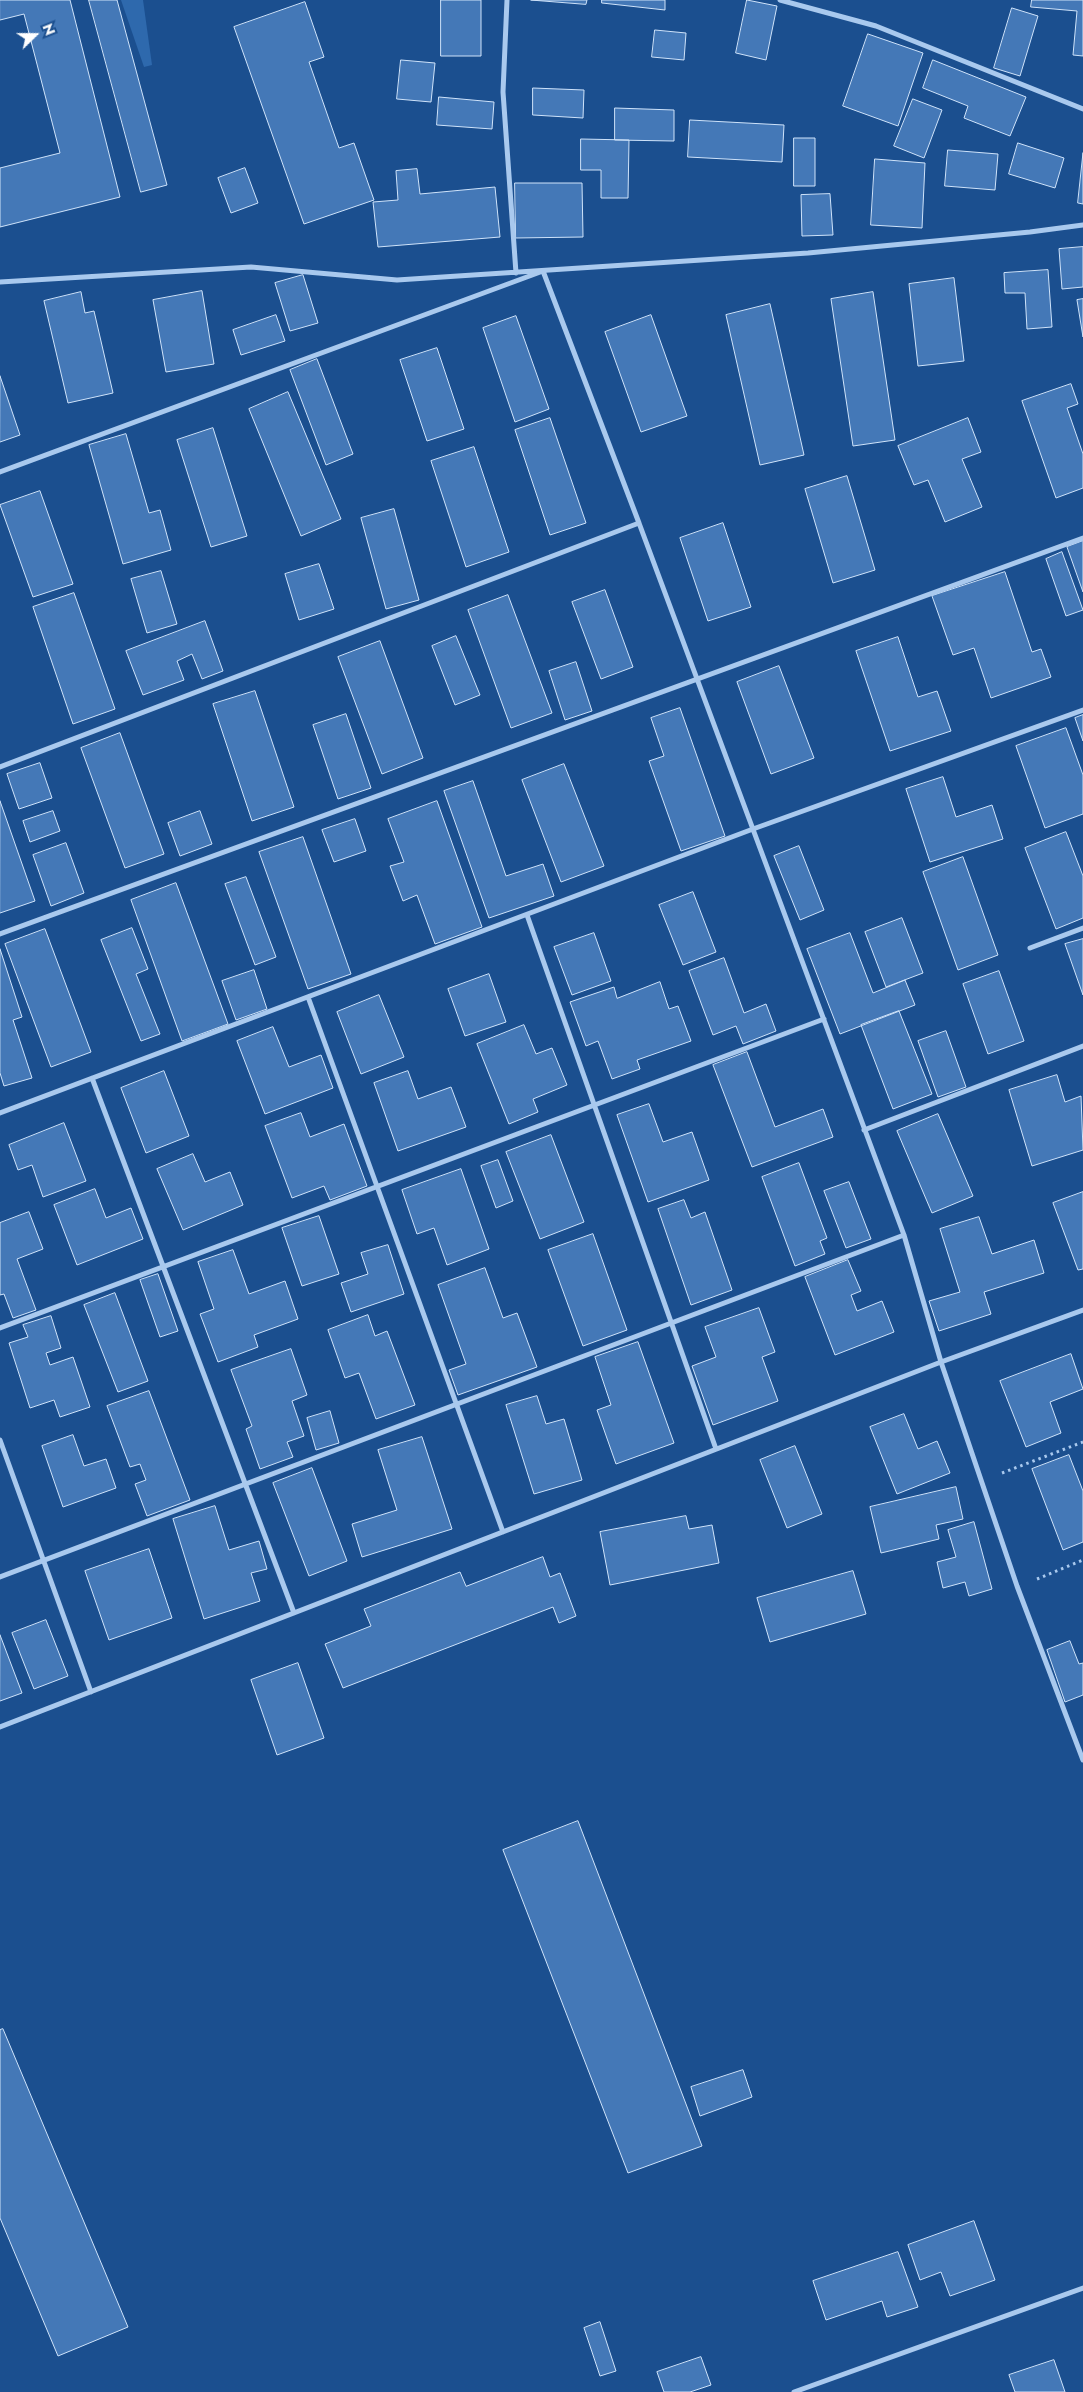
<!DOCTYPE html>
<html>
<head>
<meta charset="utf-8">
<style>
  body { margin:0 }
  #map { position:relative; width:1083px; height:2392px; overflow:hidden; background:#1b4f8f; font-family:Jost,sans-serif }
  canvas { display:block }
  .north { position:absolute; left:10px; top:10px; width:50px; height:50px; -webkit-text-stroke:4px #1b4f8f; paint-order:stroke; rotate:68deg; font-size:14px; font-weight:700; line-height:20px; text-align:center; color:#fff }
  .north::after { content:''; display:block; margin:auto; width:18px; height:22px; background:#fff; clip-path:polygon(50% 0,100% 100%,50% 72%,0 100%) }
</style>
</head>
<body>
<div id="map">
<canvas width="1083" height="2392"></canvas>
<div class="north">N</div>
</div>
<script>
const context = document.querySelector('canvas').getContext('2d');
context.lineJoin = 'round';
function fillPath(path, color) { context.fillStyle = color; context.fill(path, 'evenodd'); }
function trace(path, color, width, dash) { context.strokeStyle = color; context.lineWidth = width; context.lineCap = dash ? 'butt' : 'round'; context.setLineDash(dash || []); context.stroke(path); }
const green = new Path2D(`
  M121 0H143L152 65 144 67Z`);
const building = new Path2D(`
  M0 0H70L120 197 0 227V168L60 153 24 14 0 20Z
  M89 0H117L167 185 141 192Z
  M441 0H481V56H441Z
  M531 0H587L586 4Z
  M602 0H665V10L602 3Z
  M747 0 777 6 766 60 736 53Z
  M1032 0H1083V56L1073 55 1077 11 1031 7Z
  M305 2 324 57 309 62 339 148 354 143 374 200 304 224 234 27Z
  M1012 8 1038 16 1020 76 994 68Z
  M655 30 686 33 684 60 652 57Z
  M868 34 923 53 898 126 843 106Z
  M401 60 435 63 431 102 397 99Z
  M933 60 1026 97 1010 136 964 118 968 106 923 88Z
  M533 88 584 90 583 118 533 115Z
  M439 97 494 102 492 129 437 125Z
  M913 99 942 110 924 158 894 146Z
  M615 108 674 110V141L615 140Z
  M690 120 784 125 782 162 688 157Z
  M794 138H815V186H794Z
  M581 139 629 140 628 198H601V170H581Z
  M1018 143 1064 158 1055 188 1009 174Z
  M948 150 998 154 995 190 945 186Z
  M1083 153V204L1078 203Z
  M875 159 925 163 922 228 871 225Z
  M245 168 258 203 231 213 218 178Z
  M417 169 420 194 495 187 500 237 378 247 373 202 398 200 396 171Z
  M515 183H582L583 237 516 238Z
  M830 194 833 235 802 236 801 195Z
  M1083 247V287L1062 289 1059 249Z
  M1048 270 1052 327 1027 329 1025 293H1005L1004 273Z
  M303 275 318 323 290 331 275 283Z
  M954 278 964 361 918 366 909 284Z
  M202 291 214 364 166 372 153 300Z
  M81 292 85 313 94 311 113 393 68 403 44 301Z
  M873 292 895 440 853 446 831 299Z
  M1083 299V337L1077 300Z
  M770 304 804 455 760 465 726 315Z
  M276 315 285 341 241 355 233 330Z
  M651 315 687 416 641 432 605 332Z
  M516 316 549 409 515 422 483 328Z
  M437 348 464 429 427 441 400 360Z
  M317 359 353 454 326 465 290 370Z
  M0 376 20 435 0 442Z
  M1071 384 1078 404 1067 408 1083 454V488L1056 498 1022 401Z
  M288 392 341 519 301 536 249 409Z
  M550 418 586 523 550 535 515 430Z
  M968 418 981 452 962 459 982 507 945 522 928 480 914 485 898 446Z
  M213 428 247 536 211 547 177 440Z
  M126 434 149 513 160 510 171 550 123 564 89 445Z
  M474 447 509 552 466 567 431 461Z
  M847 476 875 570 833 583 805 489Z
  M40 491 73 584 33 597 0 505Z
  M394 509 419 600 386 609 361 518Z
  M723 523 751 607 708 621 680 538Z
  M1083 541V592L1067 547Z
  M1062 552 1083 610 1066 616 1046 559Z
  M319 564 334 609 299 620 285 574Z
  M161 571 177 624 147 633 131 579Z
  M1005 572 1032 652 1041 649 1051 677 991 698 974 648 953 655 932 596Z
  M605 590 633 667 601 679 572 602Z
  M74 593 115 709 73 724 33 607Z
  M508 595 552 713 511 728 468 610Z
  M205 621 223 671 202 679 192 654 177 661 184 680 143 695 126 651Z
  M456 636 480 695 455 705 432 646Z
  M898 637 918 697 937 691 951 731 890 751 856 651Z
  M380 641 423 758 382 774 338 657Z
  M576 662 592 711 565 720 549 671Z
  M779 666 814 758 771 774 737 682Z
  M255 691 294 807 252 821 213 704Z
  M680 708 725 836 681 851 649 761 664 756 651 718Z
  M346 714 371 788 338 799 313 725Z
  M1083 715V741L1075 718Z
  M1066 728 1083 775V814L1045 828 1016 746Z
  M120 733 164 854 125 868 81 748Z
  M40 763 52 798 19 809 7 774Z
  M564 764 604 866 561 882 522 780Z
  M943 777 956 817 992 805 1003 839 930 862 906 789Z
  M473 781 506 876 543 864 554 896 489 918 444 791Z
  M0 801 35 901 0 913Z
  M437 801 482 927 435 944 417 895 403 901 390 866 404 862 388 819Z
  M53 811 60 831 30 842 23 821Z
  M200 811 212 844 180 856 168 823Z
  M355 819 366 851 334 862 322 830Z
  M1066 832 1083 876V918L1056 929 1025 848Z
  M303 837 351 974 308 989 259 852Z
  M66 843 84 893 51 906 33 855Z
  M799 846 824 910 800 920 774 856Z
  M963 857 998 955 958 970 923 872Z
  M246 877 276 957 255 965 225 884Z
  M176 883 228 1024 182 1041 131 900Z
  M693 892 716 952 683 965 659 905Z
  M902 918 923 973 886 987 865 932Z
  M132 928 148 969 136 974 160 1034 141 1041 101 940Z
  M45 929 91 1052 51 1067 5 944Z
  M594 933 611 981 572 995 554 947Z
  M850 933 873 993 905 980 915 1005 840 1034 807 949Z
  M1083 939V995L1065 944Z
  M0 949 22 1017 13 1020 32 1078 4 1086 0 1073Z
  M724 958 744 1013 766 1004 776 1031 743 1044 736 1026 713 1035 689 971Z
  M254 970 267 1009 236 1020 222 981Z
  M999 971 1024 1041 988 1054 963 984Z
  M489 974 506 1022 465 1036 448 989Z
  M660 982 669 1009 678 1006 691 1041 637 1060 640 1069 612 1079 598 1041 586 1046 570 1002 614 987 617 998Z
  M379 995 404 1057 361 1074 337 1012Z
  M899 1011 932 1094 893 1109 861 1025Z
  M524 1025 536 1054 552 1048 567 1085 533 1099 538 1112 509 1124 477 1044Z
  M273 1027 289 1067 321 1055 333 1088 265 1114 237 1041Z
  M946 1031 966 1087 938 1097 918 1041Z
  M747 1052 775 1127 823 1109 833 1137 752 1167 713 1065Z
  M164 1071 189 1136 146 1153 121 1088Z
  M408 1071 418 1099 451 1087 466 1127 398 1151 374 1083Z
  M1057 1075 1065 1102 1081 1096 1083 1150 1032 1166 1009 1090Z
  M649 1104 663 1142 692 1132 709 1180 648 1202 617 1115Z
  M301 1113 310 1137 344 1124 367 1186 330 1200 324 1186 292 1198 265 1126Z
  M938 1114 973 1196 932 1213 897 1131Z
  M64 1123 86 1181 43 1197 32 1165 18 1170 9 1145Z
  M551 1135 584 1222 540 1239 506 1152Z
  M193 1154 205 1182 230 1172 243 1205 183 1230 157 1169Z
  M498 1160 513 1201 496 1208 481 1166Z
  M799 1163 827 1238 820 1241 825 1254 795 1266 762 1177Z
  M461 1169 489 1249 447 1265 434 1228 417 1234 402 1190Z
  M849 1182 871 1239 846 1248 824 1191Z
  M95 1189 106 1218 131 1208 143 1239 77 1265 54 1205Z
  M1083 1192V1269L1078 1270 1053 1203Z
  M684 1200 691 1218 705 1212 732 1290 691 1305 658 1209Z
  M29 1212 43 1249 17 1259 36 1310 13 1318 4 1294 0 1295V1223Z
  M319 1216 339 1274 302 1286 282 1228Z
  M979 1217 992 1254 1034 1240 1044 1273 984 1292 991 1314 939 1331 929 1301 960 1292 940 1229Z
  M593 1234 627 1330 583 1346 548 1250Z
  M388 1245 404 1294 351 1312 341 1283 368 1274 361 1253Z
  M233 1250 249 1294 285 1281 298 1319 254 1335 258 1347 218 1362 200 1314 214 1309 198 1262Z
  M848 1260 861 1291 851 1295 857 1311 882 1301 894 1332 835 1355 805 1277Z
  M485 1268 503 1318 517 1313 537 1367 458 1395 449 1370 466 1364 438 1285Z
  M158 1274 178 1331 160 1337 140 1280Z
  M115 1293 148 1381 118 1392 84 1305Z
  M759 1308 775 1352 762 1357 778 1401 713 1425 692 1366 716 1357 705 1327Z
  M368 1315 375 1336 387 1331 415 1405 376 1419 359 1373 345 1378 328 1330Z
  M51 1316 61 1348 46 1353 50 1365 73 1357 90 1407 60 1417 54 1400 30 1408 9 1343 28 1337 23 1325Z
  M638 1342 674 1443 616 1464 597 1410 611 1405 595 1357Z
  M291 1349 307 1395 292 1401 304 1436 287 1442 293 1457 260 1469 246 1429 252 1426 231 1370Z
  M1071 1354 1083 1389 1050 1402 1061 1433 1026 1447 1000 1381Z
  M149 1391 190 1500 147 1516 135 1484 146 1480 140 1464 130 1467 107 1406Z
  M537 1396 546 1424 564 1419 582 1480 534 1494 506 1405Z
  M330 1411 339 1443 316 1450 307 1418Z
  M904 1414 918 1449 937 1441 950 1473 897 1494 870 1427Z
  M73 1435 84 1466 106 1459 116 1488 63 1507 42 1446Z
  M422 1437 452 1529 362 1557 352 1524 397 1510 378 1450Z
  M795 1446 822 1514 787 1528 760 1460Z
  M1069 1455 1083 1491V1542L1063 1550 1032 1469Z
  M312 1468 347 1561 309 1576 273 1483Z
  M956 1487 963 1519 936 1525 939 1539 881 1553 870 1507Z
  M215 1506 229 1550 259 1541 267 1569 251 1573 260 1601 204 1619 173 1519Z
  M686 1516 689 1529 712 1525 719 1563 610 1585 600 1532Z
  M974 1522 992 1589 969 1596 965 1582 943 1588 937 1562 956 1557 948 1530Z
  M149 1549 172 1618 109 1640 85 1571Z
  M543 1557 550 1577 560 1573 576 1616 559 1623 553 1607 343 1688 325 1644 371 1626 364 1609 460 1572 466 1586Z
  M853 1571 866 1614 770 1642 757 1598Z
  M46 1620 68 1676 34 1689 12 1633Z
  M0 1635 22 1693 0 1701Z
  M1070 1641 1079 1664 1083 1663V1695L1065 1702 1047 1650Z
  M298 1663 324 1738 277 1755 251 1680Z
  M578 1821 702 2146 628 2173 503 1850Z
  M3 2029 128 2327 58 2356 0 2218V2030Z
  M743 2070 752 2097 700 2116 691 2087Z
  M974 2221 995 2280 950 2296 941 2272 920 2280 908 2245Z
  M898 2252 918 2307 887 2317 882 2301 826 2320 813 2281Z
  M600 2322 616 2371 600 2376 584 2328Z
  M701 2357 711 2385 690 2392H664L657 2372Z
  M1054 2360 1065 2392H1015L1009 2375Z`);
const path = new Path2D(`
  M1002 1473 1083 1442
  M1037 1579 1083 1560`);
const street = new Path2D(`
  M507 0 503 92 516 273
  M780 0 876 26 1083 109
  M0 282 251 267 397 280 808 253 1030 232 1083 225
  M0 472 543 271 639 523
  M0 767 639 523 904 1235 941 1362 1017 1586 1083 1760
  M527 915 716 1449
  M0 934 1083 538
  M1030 948 1083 928
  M308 997 503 1532
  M92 1078 294 1613
  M0 1113 753 829 1083 710
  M864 1130 1083 1046
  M0 1328 824 1019
  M0 1440 91 1692
  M0 1577 904 1235
  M0 1727 941 1362 1083 1310
  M794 2392 1083 2288`);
fillPath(green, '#2e69ad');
fillPath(building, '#4478b7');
trace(building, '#cfe3fa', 1);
trace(path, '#a9c9ee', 3, [2.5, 4]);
trace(street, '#a9c9ee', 5);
</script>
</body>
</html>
